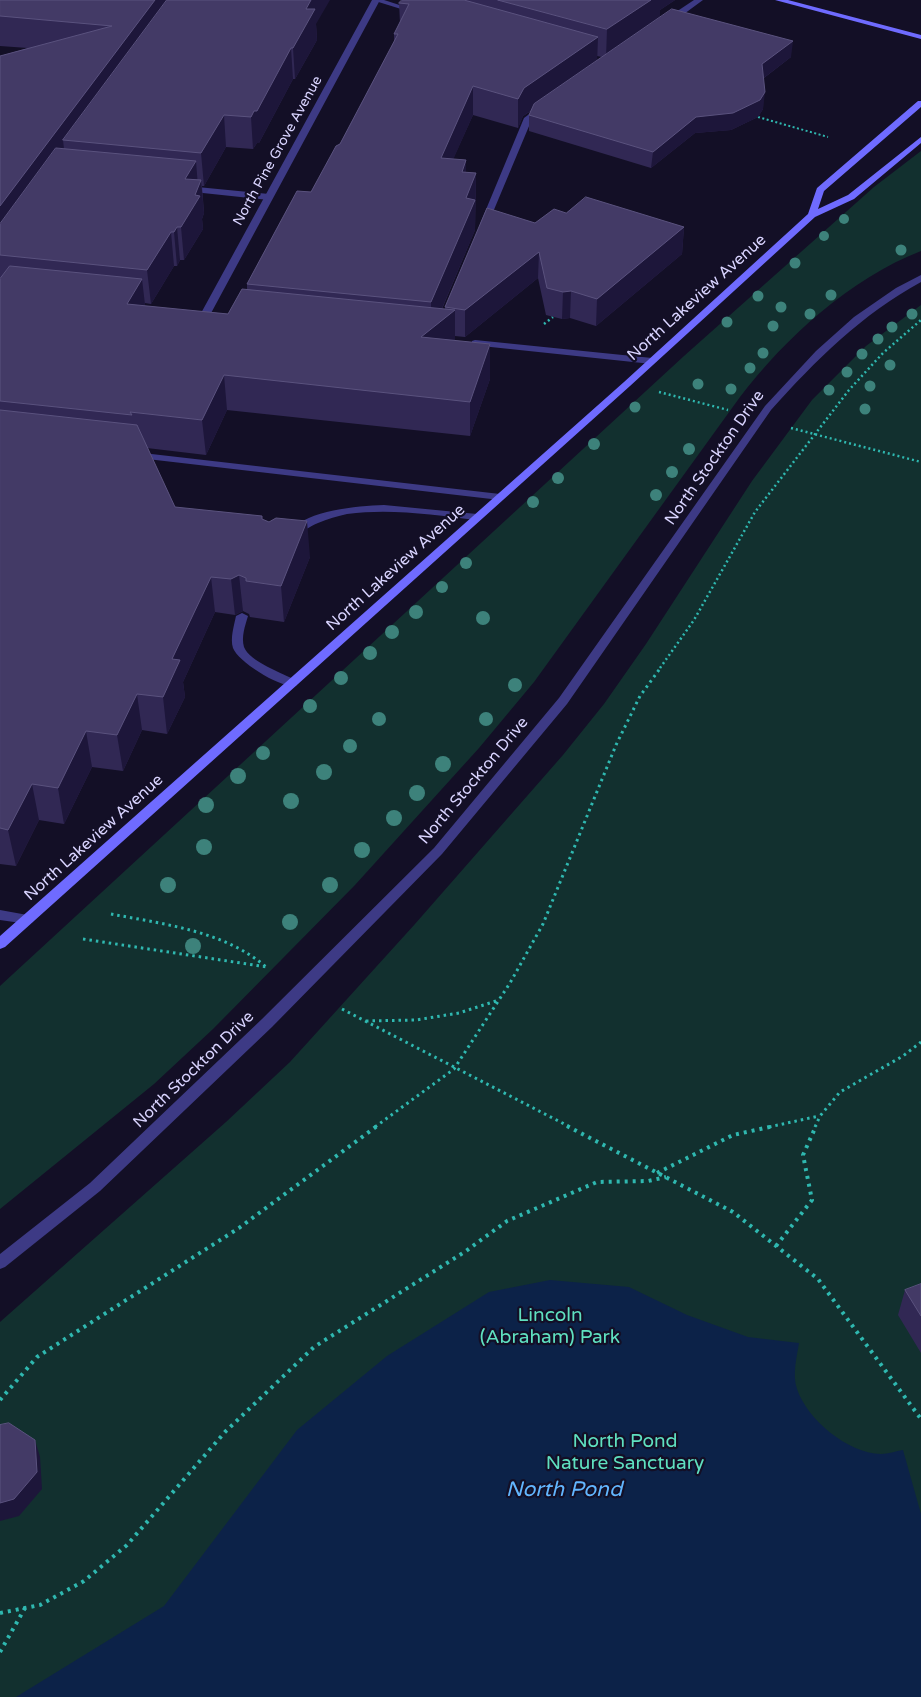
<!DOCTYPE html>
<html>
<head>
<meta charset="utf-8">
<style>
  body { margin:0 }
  canvas { display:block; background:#130f26 }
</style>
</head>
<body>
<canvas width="921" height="1697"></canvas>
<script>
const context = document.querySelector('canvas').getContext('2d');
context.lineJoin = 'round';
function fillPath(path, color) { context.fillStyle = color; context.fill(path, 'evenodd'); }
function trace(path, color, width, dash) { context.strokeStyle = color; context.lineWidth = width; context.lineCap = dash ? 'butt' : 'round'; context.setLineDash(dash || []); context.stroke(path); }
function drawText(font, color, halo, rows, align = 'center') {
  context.font = font + ' "Varela Round",sans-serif'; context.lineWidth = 4.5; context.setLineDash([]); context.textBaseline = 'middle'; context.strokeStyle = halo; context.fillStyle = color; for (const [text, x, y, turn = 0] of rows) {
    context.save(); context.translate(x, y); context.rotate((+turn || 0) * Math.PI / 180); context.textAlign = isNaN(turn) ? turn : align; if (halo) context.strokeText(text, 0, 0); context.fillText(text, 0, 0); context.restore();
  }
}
const green = new Path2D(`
  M921 151V251C851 278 785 338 740 397L534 682 479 748 355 885 213 1029 154 1084 0 1209V986L684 356 874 187Z
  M921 305V1697H0V1322L226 1122 290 1062 415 924 563 755 604 704 646 644 752 481 812 400 866 346Z`);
const water = new Path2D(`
  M550 1280 629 1287 687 1315 748 1337 799 1343C797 1356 792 1375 797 1389 807 1419 847 1453 881 1454 888 1454 896 1451 903 1450L921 1514V1697H16L164 1606 297 1430 387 1356 489 1292Z`);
const pathFar3 = new Path2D(`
  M758 117 828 137`);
const pathFar2 = new Path2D(`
  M544 324 553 317
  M659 392 728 410
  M791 428 921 462
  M660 668 694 620 755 512 849 390 883 353 921 320`);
const pathFar1 = new Path2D(`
  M111 914C163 924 225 931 266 967
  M83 939 267 967
  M342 1009 570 1127
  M366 1021 416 1020 459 1013 499 1000
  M375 1127 454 1069 510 983 543 924 616 745 640 696 661 667
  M769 1127 819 1116
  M815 1127 820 1116 840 1092 903 1056 921 1042`);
const path = new Path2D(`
  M567 1126 733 1212 818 1279 921 1419
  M657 1173 733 1135 774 1126
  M776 1246 812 1200 803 1155 816 1126
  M0 1400 37 1357 239 1228 377 1126
  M0 1613 40 1605 84 1581 127 1545 225 1432 314 1347 466 1251 507 1221 597 1182 648 1181 666 1177
  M0 1652 25 1608`);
const service = new Path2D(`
  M372 0H384L418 11 414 13Z
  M694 0H703L673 22H667V18Z
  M540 106 547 108 532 119 488 224 481 226 480 224 524 118Z
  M187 186 269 194 273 197 269 200 184 191 183 189Z
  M134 452 500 494 505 497 500 500 130 457V453Z
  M384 505 477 514 482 517 477 520C434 515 391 508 347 514 338 516 327 519 318 523 309 526 300 536 290 533L289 531C309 510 356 506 384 505Z
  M242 613 248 616C245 626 241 637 244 647 249 661 283 674 296 680L298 683 296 686C282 689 238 662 233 648 230 638 234 626 236 616Z`);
const minor = new Path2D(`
  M372 0H380L210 315 208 317H202L200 315Z
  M921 275V282C862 314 816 360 771 410L567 704 442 854 272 1027 100 1191 5 1267 0 1269V1254L90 1183 262 1019 434 848 559 698 765 406 816 351 854 317 896 288Z
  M475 340 652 358 657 361 652 364 472 345V341Z
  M0 910 33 916 34 919 33 922 28 924 0 920Z`);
const secondary = new Path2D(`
  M775 0H788L921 35V39Z
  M918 101H921V107L824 191 818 209 848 195 921 137V143L854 199 815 217 630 386 5 947 0 949V936L624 382 808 214 817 188Z`);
const trees = [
  [844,219,5],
  [824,236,5],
  [901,250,5.5],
  [795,263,5.5],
  [831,295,5.5],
  [758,296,5.5],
  [781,307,5.5],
  [810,314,5.5],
  [912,314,5.5],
  [727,322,5.5],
  [773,326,5.5],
  [892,327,5.5],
  [878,339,5.5],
  [763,353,5.5],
  [862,354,5.5],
  [890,365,5.5],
  [750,368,5.5],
  [847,372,5.5],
  [698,384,5.5],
  [870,386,5.5],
  [731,389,5.5],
  [829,390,5.5],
  [635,407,5.5],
  [865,409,5.5],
  [594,444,6],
  [689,449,6],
  [672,472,6],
  [558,478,6],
  [656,495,6],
  [533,502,6],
  [466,563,6],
  [442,587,6],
  [416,612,7],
  [483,618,7],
  [392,632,7],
  [370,653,7],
  [341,678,7],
  [515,685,7],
  [310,706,7],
  [379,719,7],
  [486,719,7],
  [350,746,7],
  [263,753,7],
  [443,764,8],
  [324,772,8],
  [238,776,8],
  [417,793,8],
  [291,801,8],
  [206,805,8],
  [394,818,8],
  [204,847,8],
  [362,850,8],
  [168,885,8],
  [330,885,8],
  [290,922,8],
  [193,946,8]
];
const wall = new Path2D(`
  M0 0 316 24 317 40 295 79H293L259 143H257L253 149 226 147 204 186H202L204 213 202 219 203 229 184 260H180L177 266H174L151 304 145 303V306L228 314 247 290V284L311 192 340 144 394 42V34L400 23 399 3 402 0H675L660 10V17L791 57 764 78 763 109 758 117 731 130 695 133 651 168 529 131V115L531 111 523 116 518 128 473 115 453 159 466 160V173H476L475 230 442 309H445V307L535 223 566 213 684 227 682 254 596 326 570 318 562 319 546 315 538 278 465 337 455 336V341L490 344V379L470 436 227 410 206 455 147 448 175 507 262 519 310 557 284 622 250 617 249 614 243 611 235 615 215 612 183 682 185 697 167 734 142 730 123 771 92 767 64 824 39 820 16 866 0 864V56L28 48 0 46ZM597 56 602 57 597 60Z
  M921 1284V1353L898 1315 905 1290Z`);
const shadedWall = new Path2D(`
  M155 0H181L63 140 65 158 0 247V206Z
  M311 0H330L316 24 317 40 295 79 293 48 306 9Z
  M650 0H675L660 10V21L606 58 607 29Z
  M598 37 597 65 523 116 518 128V99L524 88Z
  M793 41 791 57 761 80 762 64Z
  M291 48 293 79 259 143H257L253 149 251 117Z
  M473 86V115L441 187V158Z
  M765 92 763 109 758 117 731 130 695 133 651 168 653 152 696 117Z
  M224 115 226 147 204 186 201 153Z
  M466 160V190L462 172Z
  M196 161 198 187 201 180 204 213 202 219 203 229 184 260 181 227 185 179Z
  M476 173 475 230 434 327 455 310V344L421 337 431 329V302L466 198Z
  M177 227 180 260 177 266 174 232Z
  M684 227 682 254 596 326 597 299Z
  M171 232 174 266 151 304 147 270Z
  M539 252 538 278 465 337V310Z
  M142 279 146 313 127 304Z
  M571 291 570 318 562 319 563 292Z
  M490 344V379L470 436V402Z
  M224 375 227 410 206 455 202 420Z
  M307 521 310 557 284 622 281 586Z
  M239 575 243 611 235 615 231 579Z
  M211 577 215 612 183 682 185 697 167 734 163 697 172 659Z
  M137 694 142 730 123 771 117 735Z
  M86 731 92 767 64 824 58 788Z
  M32 784 39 820 16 866 8 830Z
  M35 1440 40 1457 42 1489 19 1516 0 1521V1503Z`);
const building = new Path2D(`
  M0 0H155L0 206V56L112 26 0 16Z
  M167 0H311L306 9H315L293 48H291L257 111H254L251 117 224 115 201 153 63 140Z
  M402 0H464L598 37 524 88 518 99 473 86 441 158 466 160 462 172 476 173 466 198 475 200 431 302 247 284 297 191 311 192 336 146 340 144 398 34H394L409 4 399 3Z
  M498 0H651L607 29Z
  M672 9 793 41 762 64 765 92 760 100 733 113 696 117 653 152 529 115 534 104Z
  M56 148 196 161 185 179 201 180 195 195 200 196 181 227H177L174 232H171L147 270 0 255V224Z
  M586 197 684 227 597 299 571 291 563 292 547 288 539 252 465 310 445 307 487 208 535 223 554 209 566 213Z
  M10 266 142 279 127 304 228 314 242 289 455 310 421 337 490 344 470 402 224 375 202 420 130 412 132 415 0 401V279Z
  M0 410 137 425 175 507 262 516V519L269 522 276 518 307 521 281 586 246 581V578L239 575 231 579 211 577 172 659 180 660 163 697 137 694 117 735 86 731 58 788 32 784 8 830 0 828Z
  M921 1284V1316L905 1290Z
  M9 1423 35 1440 37 1472 14 1499 0 1503V1425Z`);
const farStreetnames = [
  ["North Pine Grove Avenue",278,151,-61]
];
const streetNames = [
  ["North Lakeview Avenue",697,298,-42],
  ["North Stockton Drive",715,458,-55],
  ["North Lakeview Avenue",396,568,-42],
  ["North Stockton Drive",474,781,-50],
  ["North Lakeview Avenue",94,838,-42],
  ["North Stockton Drive",194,1070,-44]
];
const nearParknames = [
  ["Lincoln",550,1316],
  ["(Abraham) Park",550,1338],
  ["North Pond",625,1442],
  ["Nature Sanctuary",625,1464]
];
const nearWaternames = [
  ["North Pond",564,1490]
];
fillPath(green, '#12302f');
fillPath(water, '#0c2248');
trace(pathFar3, '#2fb8b0', 2, [2, 2.5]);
trace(pathFar2, '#2fb8b0', 2.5, [2, 3]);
trace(pathFar1, '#2fb8b0', 3, [2.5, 4]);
trace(path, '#2fb8b0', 4, [3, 5]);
fillPath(service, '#3d3a85');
fillPath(minor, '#3d3a85');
fillPath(secondary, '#6f6bff');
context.fillStyle = '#3d827b';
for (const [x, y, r] of trees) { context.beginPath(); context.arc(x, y, r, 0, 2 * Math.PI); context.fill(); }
fillPath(wall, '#312854');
fillPath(shadedWall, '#1d163a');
fillPath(building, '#433a66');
trace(building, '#5a527e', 1);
drawText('14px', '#d9d4ff', '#130f26', farStreetnames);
drawText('16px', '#d9d4ff', '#130f26', streetNames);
drawText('19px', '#5fe0c0', '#130f26', nearParknames);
drawText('italic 21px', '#62b6ff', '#130f26', nearWaternames);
</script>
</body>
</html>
